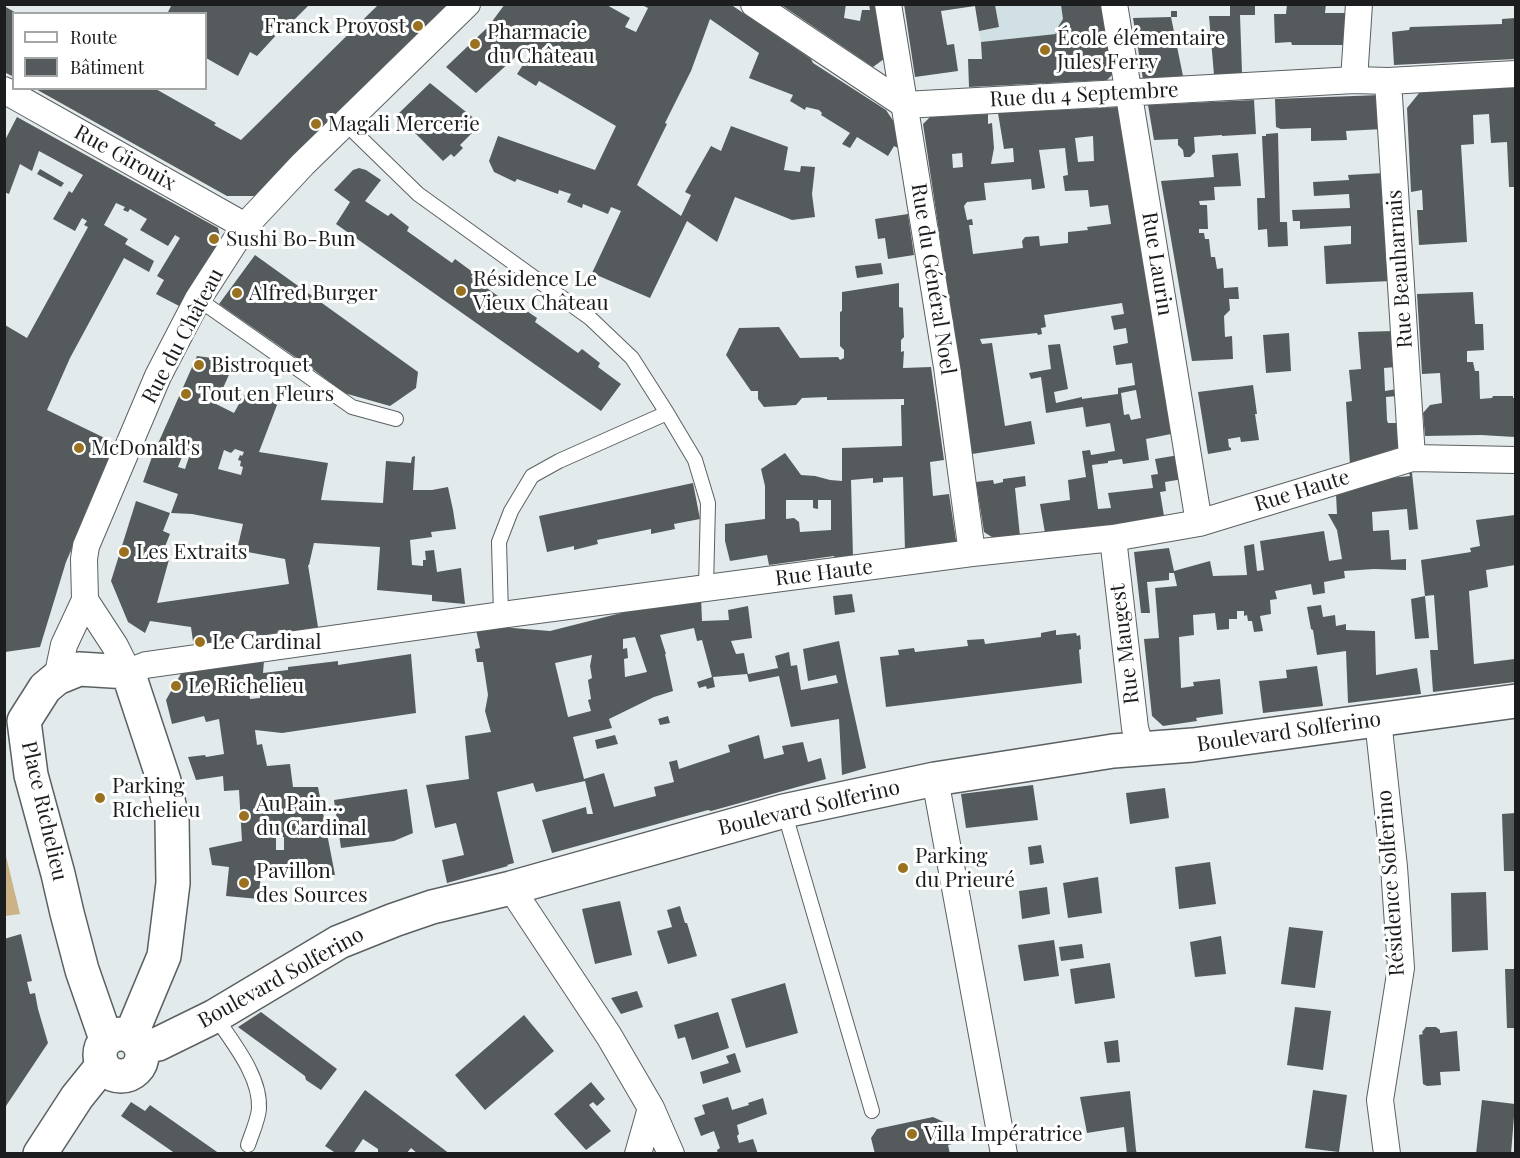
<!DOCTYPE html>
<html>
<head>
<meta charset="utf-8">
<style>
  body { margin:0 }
  #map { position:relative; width:1520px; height:1158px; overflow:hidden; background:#e3eaec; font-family:"Playfair Display",serif }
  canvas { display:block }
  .frame { position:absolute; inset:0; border:6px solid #1b1d1e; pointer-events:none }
  .legend { position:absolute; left:12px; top:12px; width:195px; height:78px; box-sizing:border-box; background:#fff; border:2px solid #a4a5a5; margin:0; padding:8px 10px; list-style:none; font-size:18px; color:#1b1d1e }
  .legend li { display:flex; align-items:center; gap:12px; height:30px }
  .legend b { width:30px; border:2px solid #a4a5a5 }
</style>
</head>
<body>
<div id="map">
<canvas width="1520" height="1158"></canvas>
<div class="frame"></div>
<ul class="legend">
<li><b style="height:8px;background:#fff"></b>Route</li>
<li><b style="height:16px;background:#555a5c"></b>Bâtiment</li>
</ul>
</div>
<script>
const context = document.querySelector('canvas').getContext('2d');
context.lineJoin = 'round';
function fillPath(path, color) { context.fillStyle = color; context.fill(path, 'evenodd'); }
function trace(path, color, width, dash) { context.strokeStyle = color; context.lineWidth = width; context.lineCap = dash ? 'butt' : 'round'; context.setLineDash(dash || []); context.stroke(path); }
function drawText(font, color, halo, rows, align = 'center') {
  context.font = font + ' "Playfair Display",serif'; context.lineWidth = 6; context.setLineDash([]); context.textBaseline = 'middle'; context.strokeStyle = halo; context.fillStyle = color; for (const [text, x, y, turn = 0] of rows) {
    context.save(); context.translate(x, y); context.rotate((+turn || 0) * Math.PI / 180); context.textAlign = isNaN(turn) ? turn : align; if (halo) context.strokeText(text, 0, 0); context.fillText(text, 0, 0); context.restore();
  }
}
const built = new Path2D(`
  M975 5H1101L1113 74 1107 80 983 87 981 43Z`);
const green = new Path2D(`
  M5 852 20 914 5 916H4Z`);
const building = new Path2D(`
  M172 4H310L294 20 291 19 257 56 250 52 238 76 206 58V14H167Z
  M505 4H605L630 18 625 27 636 32 648 8 640 4H730L811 59 813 63 886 110 894 122 898 148 894 146 888 156 857 137 850 148 842 144 850 133 821 115 822 113 819 110 806 107 805 110 790 101 793 95 749 78 759 53 710 19 691 71 665 123 667 124 637 185 681 216 691 195 685 192 711 146 721 151 731 126 788 147 784 170 800 172 801 166 815 167 812 194 815 217 792 220 735 197 717 242 687 221 650 298 592 273 621 211 611 207 608 214 583 204 582 208 567 202 571 194 559 190 558 194 517 179 515 182 494 172 489 161 498 136 595 170 616 126 539 81 536 86 517 74 530 54 523 50 476 93 446 67 488 27Z
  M780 4H846L844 18 860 21 862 10H870L869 4H877L884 59 873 67Z
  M904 4 995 5 999 27 979 31 975 6 941 11 947 45 954 44 958 71 915 77Z
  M1230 4H1255V15H1240L1242 73 1214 75 1209 16H1230Z
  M1287 4H1326L1325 13H1346L1344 45H1292L1291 42 1275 43 1274 14H1286Z
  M378 5H454L260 196H227L34 88H154L216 123 214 125 241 140Z
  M1061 5H1101L1113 74 1107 80 969 87 968 59H982L981 42 1056 34 1055 32 1063 19Z
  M4 6 18 14H14V77L4 72Z
  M1171 11H1177V17H1171L1183 76 1143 79 1133 18 1171 17Z
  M1515 18V59L1394 65 1392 32 1409 30 1410 27 1502 24V19Z
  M430 83 481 124 460 145 463 148 454 157 451 154 443 161 397 115Z
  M1515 87V187H1509L1507 142 1491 143 1489 114 1473 115 1474 144 1461 145 1467 242 1419 245 1417 210H1423L1422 190 1411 192 1407 108 1420 92Z
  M1380 95 1382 129 1346 131 1347 140 1311 141V128L1281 129 1276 127 1275 99Z
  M1254 100 1256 134 1222 136V135L1194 137 1195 152 1190 157H1184L1183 150 1178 145V139L1154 140 1148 105Z
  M1120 107 1176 433 1146 439 1149 460 1123 464 1122 459 1108 461V463L1092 465 1098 509 1111 508 1108 493 1153 488 1151 475 1158 474 1155 459 1179 455 1183 479 1165 482 1166 491 1160 492 1164 516 1114 525 1045 533 1040 504 1070 500 1068 480 1086 477 1082 451 1090 450 1091 455 1115 451 1110 423 1086 427 1083 407 1046 413 1041 377 1031 379 1029 373 1051 369 1048 345 1060 344 1068 389 1054 392 1056 403 1082 397V399L1118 394V388L1135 385 1132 363 1116 365 1113 346 1128 343 1126 328 1114 330 1111 316 1124 314 1122 303 1044 315 1046 327 1041 328 1042 334 1038 335 1037 333 980 339 982 344 992 343 1005 426 1031 421 1035 444 972 454 923 124 930 117 988 114V124L992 123 994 148 991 164 1014 162 1013 148 1004 149 998 113ZM1093 136 1094 161 1078 162 1075 138ZM1065 148 1068 175 1063 176 1065 191 1088 190 1090 207 1108 205 1111 224 1087 227 1088 230 1068 232V243L1040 246 1039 236 1025 237 1022 241 1023 248 973 254 969 225H973L972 219 967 220 964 206 967 202 986 200 984 183 1031 179 1032 190 1045 188 1039 150ZM962 153 963 167 953 168 952 154ZM1136 390 1141 418 1131 420 1129 414 1124 415 1121 393Z
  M17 117 218 228 221 241 183 308 156 294 164 280 157 276 180 238 175 235 168 246 140 230 147 219 130 209 128 212 123 210 125 207 116 203 104 225 128 239 125 244 154 261 149 272 124 258 70 358 47 410 117 444 66 562 40 647 5 652V325L27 338 88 227 84 225 87 221 82 218 75 231 53 219 69 191 72 193 83 175 39 151 32 171 20 164 9 194 4 192V142Z
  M1278 133 1280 222H1287L1288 246 1268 247 1267 229 1258 230 1257 198H1265L1262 136H1266V134Z
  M1238 153 1241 186 1214 187 1215 200 1199 201 1200 205H1207L1208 229H1199V233H1204L1205 239H1209L1211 257H1215L1217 269 1223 268 1224 288 1238 287 1239 299H1229L1230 310 1224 316 1225 337 1232 336 1233 359 1192 361 1161 181 1214 177 1212 155Z
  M359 168 366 170 381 180 365 201 388 216 391 213 409 227 407 231 452 263 455 259 474 273 471 277 515 308 518 305 537 318 535 322 578 353 582 349 600 363 598 367 621 384 601 411 336 224 350 202 334 190 353 170Z
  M40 169 64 183 61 187 37 174Z
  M1384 173 1391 281 1326 284 1324 246 1351 244V226L1300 229V221H1293L1292 210 1350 208 1349 194 1314 196 1313 182 1349 180 1348 175Z
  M908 214 914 255 888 259 885 238 878 239 875 219Z
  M255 255 418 372 416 388 390 406 344 393 314 370 219 304Z
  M881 263 883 274 857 278 855 266Z
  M899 283V307L903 308 904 337 901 340V352L904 351 903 368 931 367 944 460 930 462 933 496 949 494 957 547 905 551 903 477 883 478V482L873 483V478L851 480 853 557 835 558 834 556 769 565 767 555 730 561 725 541V524L765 519V486L761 469 785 453 801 475 815 476 830 480 842 481V448L902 446 901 405H904V399L827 400V397L802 398 796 405 764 407 758 399V391H751L726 355 739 328 779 327 800 358 838 357 840 360 844 358V350L840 346V312L842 311V292ZM786 500H813V508L818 509V500H831V530L800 532 799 522 794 518 786 519Z
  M1473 292 1475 324H1483L1484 350 1467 351V362H1473L1475 371H1479L1480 399 1492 398 1493 396H1513V398H1515V437L1481 435 1425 436 1423 413 1430 405 1442 403 1440 373 1422 374 1417 294Z
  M1394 331 1396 367 1384 368 1385 391 1397 389V396L1386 397 1387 420 1388 423H1399L1400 447 1350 465 1346 402 1352 401 1349 370 1361 369 1358 332Z
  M1289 333 1291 371 1266 373 1263 335Z
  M197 356 235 361 216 404 234 413 244 395 259 402 264 395 277 405 259 452 328 463 321 500 383 503 386 461 411 463 412 457 415 456 413 490H432L448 487 453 510 456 529 431 532 432 537 410 540 412 565 423 566V560H426L425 551 434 550 437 572 461 568 465 604 432 601V595L377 590 380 547 314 543 309 565H308L318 627 273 637 194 649 191 627 150 621 145 633 128 622 111 581 136 501 170 513 163 531 170 534 162 554 170 556 157 603 289 584 285 559 237 550 243 524 192 514 171 513 178 494 143 482 152 457ZM185 449 191 451 185 469 178 467ZM235 449 244 452 242 456 240 455 238 460 241 461 240 466 243 467 241 475 218 469 224 450 231 453Z
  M1253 385 1257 414H1255L1259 440 1241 442 1240 437 1228 439 1229 447 1231 448V450L1208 454 1198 392Z
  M1409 473H1412L1418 529 1409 530 1407 509 1372 512 1373 531 1389 530 1391 560 1406 559V570L1374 569 1344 571 1345 578 1324 582 1325 593 1313 595 1311 584 1275 591 1277 599 1270 600 1271 614 1260 616 1263 631 1254 632 1252 621H1248L1247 615 1244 616V611H1237V619H1229V629L1217 630 1215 613 1193 615 1194 635 1179 637 1181 688 1194 686 1193 682 1220 679 1223 714 1196 718 1197 721 1163 726 1152 716 1144 639 1159 638 1155 588 1177 586 1174 573H1169V580L1147 582 1150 613H1141L1134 552 1169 548 1174 571 1210 561 1213 576 1247 575 1244 546 1254 544 1257 571 1264 570 1260 541 1324 531 1329 561 1342 559 1337 530 1328 514H1337L1336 494 1379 479 1410 476Z
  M1025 476 1026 486 1015 488 1020 536 995 539 984 532 976 482 993 480 994 484 1003 482V479Z
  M693 483 700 519 674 524 675 529 651 534V529L597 540 598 544 574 550V546L547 552 539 516Z
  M1515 515V565L1486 570 1488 587 1469 591 1474 664 1515 659V682L1433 692 1430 650H1438L1434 595 1425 596 1421 560 1471 552 1470 548 1480 546 1476 520Z
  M852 594 855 612 835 615 833 596Z
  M1425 596 1429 638 1415 639 1411 599Z
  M701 597 702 621 729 620 728 610 748 606 752 638 731 641 736 654 744 653 748 674 778 668 775 656 789 652 791 666 797 665 801 690 838 683 836 675 808 681 803 649 839 641 847 682 866 768 842 775 839 719 791 727 779 676 749 682 747 674 713 677 715 687 707 689 706 686 699 688 697 682 712 677 702 640 697 641 694 628 660 635 666 654H665L673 691 654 697 609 719 612 728 573 737 584 779 604 773 614 807 656 796 654 787 674 782 669 762 677 760 679 769 730 752 728 745 759 735 764 759 784 754 782 746 803 742 808 762 821 758 826 779 711 811 708 810 552 853 542 820 586 807 587 814H593L585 781 536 792 533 783 497 792 514 863 507 865 508 866 447 883 442 860 464 855 456 823 435 828 426 785 469 779 465 736 491 732 485 711 488 695 483 662H477L475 649 480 648 475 625 550 631 641 608ZM635 637 647 672 625 677 624 659 628 658 627 648 623 649V639ZM592 655 590 666 592 678 588 680 591 699 588 700 591 711 568 717 555 663Z
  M1321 605 1323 617 1335 615 1336 626 1346 624V630L1375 631 1376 675 1417 668 1421 694 1348 703 1346 651 1317 655 1313 630 1311 629 1307 607Z
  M1056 630V635L1076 633 1077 636 1080 635 1081 649 1079 650 1082 683 886 707 880 657 899 655 898 650 914 648 915 652 968 646 967 640 984 639 985 644 1041 637V633Z
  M411 654 416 713 282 733 255 730 257 745 262 744 267 766 290 764 293 787H318L335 875 266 871V870H261L259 899 226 896 229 867 212 865 209 848 242 841 239 790 224 791 223 776 196 780 188 757 205 755 206 757 224 754 219 719 206 722 204 716 172 724 166 700 182 672 264 661 263 673 288 670V667L338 661V665ZM261 684 260 698 250 699 248 686ZM276 837H284V850H276Z
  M1317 666 1323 706 1263 713 1259 681 1287 678 1286 670Z
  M668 716 670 723 660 725 658 719Z
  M615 735 618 744 597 749 595 740Z
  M1033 785 1038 820 966 828 961 794Z
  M1165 788 1169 818 1130 824 1126 793Z
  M407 789 413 833 394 841 341 848 334 800Z
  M1515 813V871H1504L1502 814Z
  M1041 845 1044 863 1030 865 1028 847Z
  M1210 862 1216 904 1179 909 1175 867Z
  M1098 877 1102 913 1068 918 1063 883Z
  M1047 887 1050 914 1022 919 1019 891Z
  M1486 892 1488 950 1452 952 1451 893Z
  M620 901 632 955 595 964 582 909Z
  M680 906 685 923H687L697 956 668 964 657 931 672 927 667 910Z
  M1289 927 1323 931 1315 988 1281 984Z
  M21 934 32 981 27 982 30 994 35 993 38 1009 48 1043 4 1109V939Z
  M1221 936 1226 974 1195 977 1190 942Z
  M1054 940 1059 976 1024 981 1018 945Z
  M1082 944 1084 958 1061 961 1059 947Z
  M1110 963 1115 998 1075 1004 1070 969Z
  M1505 969H1515V1028H1507Z
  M785 983 798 1033 746 1048 731 999Z
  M637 991 643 1007 621 1014 611 998Z
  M1295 1007 1331 1011 1323 1070 1287 1065Z
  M261 1012 337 1069 321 1090 306 1080 305 1076 238 1027Z
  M718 1012 729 1048 692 1060 685 1037 678 1039 674 1025Z
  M524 1015 554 1051 485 1110 455 1075Z
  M1426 1027H1436L1440 1030V1033L1457 1031 1460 1071 1440 1072 1441 1085 1427 1086 1423 1084 1419 1035 1423 1034 1422 1032Z
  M1118 1040 1120 1062 1107 1063 1104 1042Z
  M735 1053 741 1072 703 1084 700 1072 729 1063 726 1056Z
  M591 1082 605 1099 597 1106 593 1102 589 1105 611 1131 586 1150 554 1114Z
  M365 1090 450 1154H418L411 1148 406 1154H378V1149L363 1139 353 1154H337L325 1146Z
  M1313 1090 1347 1095 1339 1152 1305 1148Z
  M1130 1091 1136 1150 1137 1154H1127L1124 1127 1087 1133 1080 1097Z
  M728 1097 732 1110 749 1105 748 1103 763 1098 767 1114 737 1125 739 1134 737 1136 739 1143 753 1139 758 1154H718L717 1150 720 1148 714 1131 701 1136 694 1118 705 1114 702 1105Z
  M1482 1100 1515 1104 1511 1154H1476Z
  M131 1102 145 1111 150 1105 220 1154H176L121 1116Z
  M933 1117 946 1123 952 1144 948 1145 950 1154H875L871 1138 877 1129Z`);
const lane = new Path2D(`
  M345 123 418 194 590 318 632 358 667 413 695 460 708 503 706 588
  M198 299 352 407 396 419
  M501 615 499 542 511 511 532 476 559 461 667 413
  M784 811 872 1111
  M215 1016C232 1042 261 1076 259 1109 258 1120 252 1133 248 1145`);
const street = new Path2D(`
  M754 4 905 105 1354 80 1388 81 1516 74
  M888 4 947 367 972 553
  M1114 4 1199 523
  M1354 80 1359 4
  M1388 81 1412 458
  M4 90 245 226
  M1113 538 1135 728 1141 750
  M85 600 115 646 128 672 146 665 501 615 972 553 1113 538 1199 523 1412 458 1516 460
  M57 678 64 645 85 600 84 559 86 546 158 376 198 299 245 226 303 164 467 4
  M1378 720 1394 867 1401 968 1380 1100 1387 1154
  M935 779 1004 1154
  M511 888 609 1036 651 1108 671 1154
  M638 1154 651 1108`);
const secondary = new Path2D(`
  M100 1055a21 21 0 1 1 42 0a21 21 0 1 1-42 0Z
  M106 1039 82 970 67 913 58 874 31 775 24 721 45 688 57 678 79 669 128 672 164 781 172 819 173 883 164 956 131 1035
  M141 1047 158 1044 215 1016 339 942 394 920 432 907 511 888 784 811 935 779 1088 755 1113 751 1193 745 1516 701
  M40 1154 77 1097 102 1066`);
const markers = [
  [418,26,6,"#9a711f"],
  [475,44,6,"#9a711f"],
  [1045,50,6,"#9a711f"],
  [316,124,6,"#9a711f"],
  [214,239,6,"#9a711f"],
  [461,291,6,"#9a711f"],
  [237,293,6,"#9a711f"],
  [199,365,6,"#9a711f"],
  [186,394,6,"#9a711f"],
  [79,448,6,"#9a711f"],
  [124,552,6,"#9a711f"],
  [200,642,6,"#9a711f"],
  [176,686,6,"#9a711f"],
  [100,798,6,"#9a711f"],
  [244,816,6,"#9a711f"],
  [903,868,6,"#9a711f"],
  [244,883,6,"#9a711f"],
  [912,1134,6,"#9a711f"]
];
const poiNames = [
  ["Franck Provost",406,26,"right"],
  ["Pharmacie",487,32],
  ["du Château",487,56],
  ["École élémentaire",1057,38],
  ["Jules Ferry",1057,62],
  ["Magali Mercerie",328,124],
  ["Sushi Bo-Bun",226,239],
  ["Résidence Le",473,279],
  ["Vieux Château",473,303],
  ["Alfred Burger",249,293],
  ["Bistroquet",211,365],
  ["Tout en Fleurs",198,394],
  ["McDonald's",91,448],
  ["Les Extraits",136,552],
  ["Le Cardinal",212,642],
  ["Le Richelieu",188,686],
  ["Parking",112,786],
  ["RIchelieu",112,810],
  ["Au Pain...",256,804],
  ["du Cardinal",256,828],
  ["Parking",915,856],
  ["du Prieuré",915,880],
  ["Pavillon",256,871],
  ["des Sources",256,895],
  ["Villa Impératrice",924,1134]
];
const streetNames = [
  ["Rue du 4 Septembre",1084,95,-3],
  ["Rue Girouix",125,158,29],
  ["Rue Laurin",1157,264,81],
  ["Rue Beauharnais",1400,269,-94],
  ["Rue du Général Noel",933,279,81],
  ["Rue du Château",183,336,-62],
  ["Rue Haute",1302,491,-17],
  ["Rue Haute",824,573,-7],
  ["Rue Maugest",1125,644,-97],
  ["Boulevard Solferino",1289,732,-8],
  ["Boulevard Solferino",809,808,-13],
  ["Place Richelieu",44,811,77],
  ["Résidence Solferino",1391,883,-94],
  ["Boulevard Solferino",281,978,-29]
];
fillPath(built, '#d1e0e5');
fillPath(green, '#cbb287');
fillPath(building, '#555a5c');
trace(lane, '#5b6062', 16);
trace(street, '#5b6062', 28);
trace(secondary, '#5b6062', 36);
trace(lane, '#fff', 14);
trace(street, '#fff', 26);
trace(secondary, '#fff', 33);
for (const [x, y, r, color] of markers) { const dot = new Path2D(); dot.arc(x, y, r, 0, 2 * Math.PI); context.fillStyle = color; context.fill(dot); trace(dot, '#fff', 2); }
drawText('21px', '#1b1d1e', '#fff', poiNames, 'left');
drawText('21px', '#1b1d1e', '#fff', streetNames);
</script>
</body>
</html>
